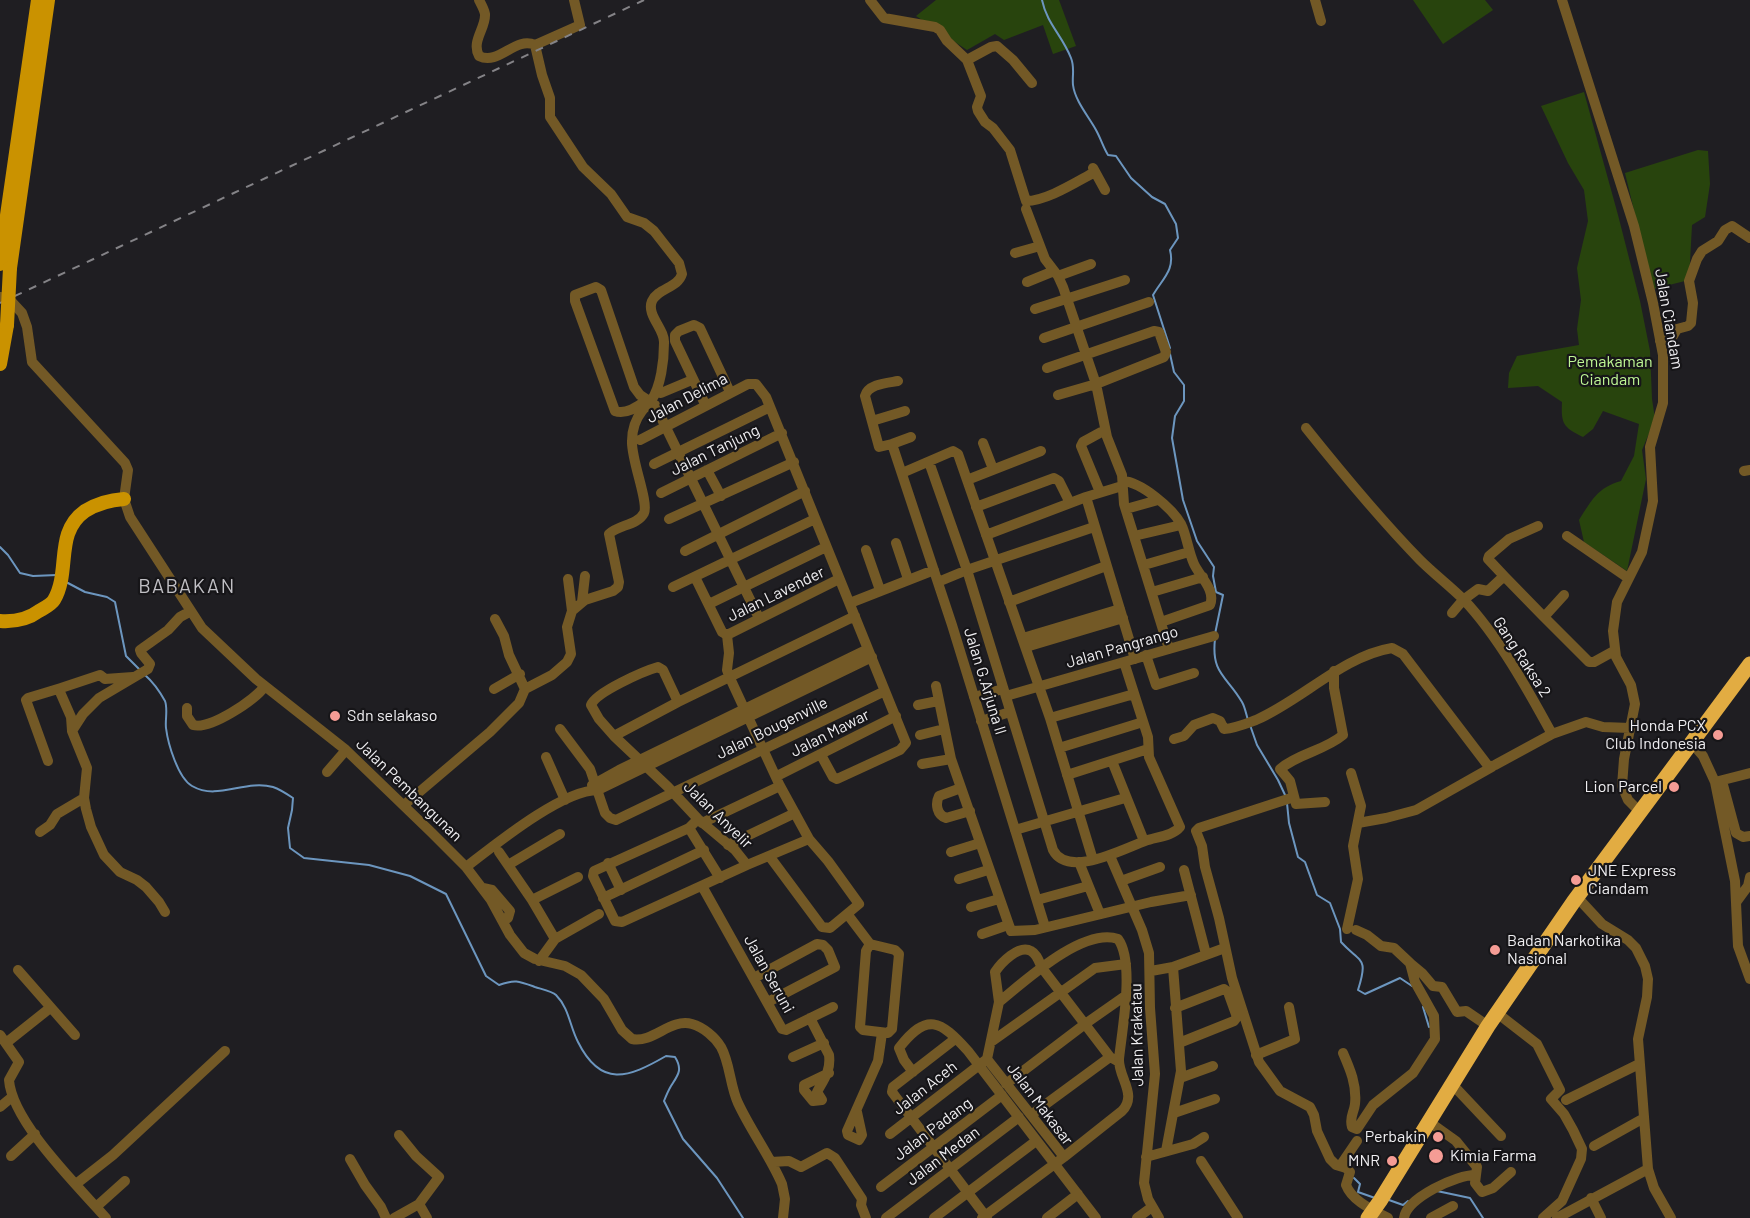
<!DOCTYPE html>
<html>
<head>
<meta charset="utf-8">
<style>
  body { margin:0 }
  canvas { display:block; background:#1f1e22 }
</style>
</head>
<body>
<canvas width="1750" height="1218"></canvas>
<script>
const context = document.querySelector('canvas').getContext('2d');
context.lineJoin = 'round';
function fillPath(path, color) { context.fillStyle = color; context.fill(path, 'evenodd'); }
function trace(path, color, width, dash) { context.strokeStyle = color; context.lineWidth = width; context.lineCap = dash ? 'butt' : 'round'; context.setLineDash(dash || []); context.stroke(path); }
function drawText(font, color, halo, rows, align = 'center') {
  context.font = font + ' Barlow,sans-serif'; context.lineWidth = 4.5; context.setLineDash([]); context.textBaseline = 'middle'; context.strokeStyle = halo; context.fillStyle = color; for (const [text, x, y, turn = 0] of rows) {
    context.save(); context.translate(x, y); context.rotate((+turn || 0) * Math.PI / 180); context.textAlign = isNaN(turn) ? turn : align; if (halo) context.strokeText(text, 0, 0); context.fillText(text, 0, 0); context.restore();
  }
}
const green = new Path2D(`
  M936 0H1059L1076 46 1053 54 1043 25 1004 40 995 34 967 50 916 16Z
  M1413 0H1485L1493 10 1443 44Z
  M1584 92 1618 215 1640 301 1650 351 1652 399 1655 419 1642 450 1646 479 1627 571 1584 542 1579 520C1592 500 1597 488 1621 481L1634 456 1639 424 1603 411 1593 429 1583 437C1563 427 1561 424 1562 402L1538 386 1508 388 1509 373 1517 356 1579 345 1577 329 1581 300 1577 268 1588 221 1584 190 1568 163 1541 106Z
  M1698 150 1708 151 1710 184 1705 217 1692 225 1689 280 1653 289 1625 173Z`);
const stream = new Path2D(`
  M1042 0C1047 24 1062 35 1071 58 1075 68 1072 75 1073 85 1075 101 1089 117 1096 130 1101 139 1103 147 1108 155L1116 156 1131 178 1152 197 1165 204 1176 224 1178 238 1170 250C1175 270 1163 278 1153 295L1170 348
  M1170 354 1174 372 1184 385V401L1175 416 1172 438 1183 500 1197 541 1214 567 1213 576 1216 592 1223 595 1215 634
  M0 547 8 555 20 573 33 576 57 575
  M66 582 85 592 107 597 115 602 126 656 139 669
  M1215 639C1211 674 1227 676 1242 702 1245 707 1246 714 1248 720
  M145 675C153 682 160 692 165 701 168 709 165 720 166 728 168 744 178 778 192 786 218 801 245 779 273 787 279 789 287 794 293 798L292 810 288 828 290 848 304 858 369 865 410 876 446 894 486 976 499 985C515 979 519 981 535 987 541 989 552 991 556 995 569 1008 570 1027 578 1042 601 1088 628 1078 666 1056L675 1057C683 1070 678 1075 671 1086 668 1091 666 1096 664 1101L683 1139 717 1178 743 1218
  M1250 725 1257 745 1278 780 1286 797
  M1287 803 1289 823 1298 857 1305 862 1317 895 1330 903 1340 929 1341 942C1360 963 1369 956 1358 990L1365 994 1400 978 1412 986
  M1423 1007 1429 1027
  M1354 1178 1360 1184 1358 1192 1375 1198
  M1437 1191 1470 1198 1483 1218
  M1389 1200 1403 1205 1408 1201`);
const minor = new Path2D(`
  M870 0 884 18 935 27 940 30 947 41 967 60 981 96 977 107 978 111 985 122 993 128 1010 150 1026 201C1047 201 1076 182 1095 172
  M1315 0 1321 21
  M1562 0 1634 226 1653 303 1663 355V403L1650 447 1653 501 1642 552 1617 602 1613 631 1616 657 1631 685 1635 704 1624 759 1622 786 1628 800 1641 813
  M535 45 580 25 574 0
  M967 60 991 47 997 46 1013 60 1032 83
  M1093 168 1105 190
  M1026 209 1045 259 1058 276 1063 287 1096 384 1107 437 1122 475 1124 504 1169 649
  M1015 253 1040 246
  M1058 276 1091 264
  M1027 282 1054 271
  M0 297 9 299 22 313 27 327 32 362 125 463 128 470 124 499 130 517 202 628 256 679 346 750 432 833 466 867 491 900 510 935 524 953 535 959 565 966 581 975 604 999 622 1030 632 1039C654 1043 670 1018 692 1024 703 1027 715 1037 721 1047 730 1063 730 1086 738 1103 751 1131 770 1156 782 1184L785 1199 783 1218
  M1035 309 1125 280
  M1044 338 1149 302
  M1660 341 1673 336 1677 329 1688 326 1691 323 1693 303 1689 281 1697 259 1702 251 1718 241 1725 230 1732 226 1750 238
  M1047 368 1154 331 1159 332 1166 352 1164 357 1096 384 1058 395
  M898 381C887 383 868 384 865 396L879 447 892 444 911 437
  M661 393 692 380
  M646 400C638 407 625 415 615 411L575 301V295L596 287 601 290 634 387 640 395 655 405 759 618
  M705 404 675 341V335L679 331 694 325 700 328 730 392
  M872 421 905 411
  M1306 428C1342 473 1379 518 1420 560 1434 574 1450 586 1464 600 1498 636 1528 690 1552 734
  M640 440 748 384H756L766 397 906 743 900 750 837 779 833 777 821 755
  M983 443 993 469
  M892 444 952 625 1045 927
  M929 462 967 570 1053 850C1068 879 1125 848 1145 841 1156 837 1173 836 1180 827L1149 757 1148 737 1124 662
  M654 464 770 407
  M707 470 721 496
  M1744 471 1750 470
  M902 473 953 451 958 454 1050 718 1093 860
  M967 480 1041 451
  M1123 481C1141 482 1172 508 1181 524 1187 536 1188 551 1194 564 1200 577 1216 590 1210 605L1161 622
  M1100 492 1081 446 1083 442 1105 430
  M661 493 782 433
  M1086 497 1135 659
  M976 507 1054 478 1059 481 1070 503
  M1126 509 1158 500
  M669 519 794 462
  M986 535 1086 497 1122 486
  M1134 536 1181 525
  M1567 536 1628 578
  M896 543 908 579
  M866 550 880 590
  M685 551 805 491
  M1144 565 1189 552
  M1504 576 1488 559 1489 556 1509 539 1538 526
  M695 577 722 632 727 635 729 653 727 670 730 678 780 786 809 839 828 861 859 904 830 928 822 927 770 857
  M568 579 572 611
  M938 582 967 570 1094 527
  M673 587 815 519
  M1152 592 1203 577
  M1564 595 1544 617 1589 662H1594L1614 651
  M582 602 585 576
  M1009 602 1106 566
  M850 603 934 570
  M709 604 826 547
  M1452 613 1463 600 1478 589 1488 591 1504 576 1544 617
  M495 619 504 636 509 655 525 689
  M727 635 839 579
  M1023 638 1120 609
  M1026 647 1123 618
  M1146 655 1156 685 1194 673
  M936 686 951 759 1011 931 1035 930 1151 902 1191 895
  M494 689 520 674
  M1006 696 1214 636
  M974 697 1003 689
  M678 702 663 670 658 667C644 671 596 692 591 705L599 719 614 736 668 787 698 819 735 850 747 865 809 839
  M918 705 938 701
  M187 708V716L193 725C210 730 255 700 265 686
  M1050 718 1134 694
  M981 721 1010 712
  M560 729 590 769 605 813 610 818 616 820 885 691
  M72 731 71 717 60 692 61 688 100 675 105 679 133 677
  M920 735 944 729
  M614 736 678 702 855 616
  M1174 739 1184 736 1194 725 1213 718 1220 721 1224 729C1236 728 1245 724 1256 720 1302 700 1343 656 1392 648L1403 654 1489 767 1495 765 1552 734 1586 722 1603 727 1630 728
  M1691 742 1703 756 1715 782 1735 881 1738 946 1750 979
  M1059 748 1143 722
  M546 757 565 800
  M48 761 26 700 28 698 61 688
  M1112 761 1144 841
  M922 764 951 759
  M327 772 346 750
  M1067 775 1148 749
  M777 776 896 716
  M1722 781 1736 833 1743 837 1750 836
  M1715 782 1750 773
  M592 785 619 770 868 649
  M961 788 939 796C935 804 937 815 946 818L970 811
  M1294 797 1199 828 1196 831 1202 846 1205 867 1219 918 1232 978 1259 1062 1280 1091 1310 1107 1314 1115 1317 1131 1330 1159 1336 1165 1346 1168 1350 1172 1346 1185C1352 1201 1373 1210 1388 1218
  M1325 802 1296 804 1290 781 1280 769C1299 753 1324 751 1343 735L1334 688V671
  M404 805 490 732 519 703 525 689 552 675 567 662 571 654 567 627 572 611 585 600 613 591 618 587 619 582 609 534C618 525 638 525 644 513 649 502 631 460 632 441 632 430 635 420 642 411 644 408 649 405 651 401 661 386 664 361 664 343 665 329 646 315 652 301 658 288 678 288 682 274L679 263 654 231 644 223 627 217 611 194 583 167 550 117V98L542 75 535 45C515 36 499 66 479 56 471 41 486 28 485 14 484 9 481 4 479 0
  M698 819 689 828 594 871 593 876 615 921 622 922 747 865
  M702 823 780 786
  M1358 823 1386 818 1416 810 1492 767
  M689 828 720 878
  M1015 830 1125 798
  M40 832 50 825 57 814 84 798
  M728 845 795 813
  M499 852 532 900 555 939 539 961
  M951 852 980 843
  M1110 856 1142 930 1149 953 1150 1008 1155 1074 1144 1183 1148 1199 1159 1218
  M1079 862 1100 914
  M608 863 621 890
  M508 865 560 834
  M466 867C496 844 562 790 598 790L872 657
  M1184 870 1206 954
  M959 879 988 870
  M1121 881 1160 867
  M702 886 782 1029 786 1030 833 1007
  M483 888 492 890 510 911 508 918 503 921
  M1577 897 1602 924 1628 940 1636 948 1645 966 1648 979 1647 997 1638 1039 1648 1169 1654 1188 1671 1218
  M603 898 704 850
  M532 900 578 877
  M1037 900 1088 886
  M1737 901 1748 886 1750 877
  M971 907 999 899
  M165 912 159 902 146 887 137 880 120 872 104 855 91 827 86 809 84 798 87 768 72 731 83 714 99 698 148 669 150 664 141 653 140 650 168 630 180 617 191 611
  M848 915 870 944 895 950 899 954 892 1029 888 1033 863 1030 860 1027 866 951 870 944
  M1347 929 1358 879 1353 846 1361 806 1351 773
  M982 934 1008 925
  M555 939 599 914
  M1410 963 1422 973 1433 986 1442 987 1457 1012 1466 1011 1488 1026
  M18 970 75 1035
  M1151 971 1173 967 1222 949
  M754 978 817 944 823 945 828 950 835 967 768 1002
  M999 1002C1025 981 1083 927 1118 939 1135 962 1122 1030 1119 1059 1118 1077 1138 1095 1122 1111L1064 1157
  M1175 1008 1224 989 1228 992 1237 1017 1234 1021 1179 1043
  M1497 1013 1537 1044 1560 1090 1551 1099 1564 1114 1573 1130 1582 1149 1581 1159 1562 1201 1543 1218
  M810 1018 829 1055C831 1071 824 1079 817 1092L822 1100 813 1101 804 1090V1085L829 1073
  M0 1035 19 1062 9 1080C12 1122 78 1186 106 1218
  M955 1039 893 1087 892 1092 987 1218
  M991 1042 1095 968 1126 964
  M6 1043 50 1008
  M1343 1053C1350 1069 1357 1085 1355 1104 1354 1113 1349 1117 1352 1127L1357 1129 1373 1105 1413 1073 1435 1039 1434 1016 1415 982 1410 963 1394 948 1381 946 1367 935 1356 930
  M1256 1055 1295 1039 1289 1007
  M793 1057 824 1043
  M913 1072 904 1060 899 1048C927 1012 940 1020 968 1051L1096 1218
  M1180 1078 1213 1066
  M1006 1084 1085 1024 1125 996
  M1452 1084 1501 1136
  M1566 1100 1639 1064
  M0 1107 12 1097
  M857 1112 862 1135 859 1140 848 1135 847 1131 878 1061 882 1033
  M1174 1113 1215 1099
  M1031 1115 1110 1057
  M1428 1121 1456 1141 1477 1167 1475 1183 1482 1192 1493 1188 1511 1172
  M890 1134 987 1059 999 1002 995 972C1001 963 1019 944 1031 951 1037 954 1039 962 1042 968L1110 1057 1119 1062
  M399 1135 416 1156 439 1177 419 1204 427 1218
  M1594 1146 1644 1118
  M1166 1151 1181 1071 1173 967
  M11 1156 35 1134
  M1146 1157 1193 1144 1204 1137
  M350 1159 365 1185 381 1207 386 1218
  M1201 1161 1238 1218
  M771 1162 789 1161 801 1167 827 1153 835 1158 862 1199 861 1205 866 1218
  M1340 1166 1357 1141
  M76 1184 113 1155 225 1051
  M881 1187 1002 1095
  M1591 1198 1601 1218
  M96 1207 125 1181
  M394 1218 419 1204
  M886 1218 1019 1117
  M934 1218 1036 1141
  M982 1218 1064 1157 987 1059
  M1047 1218 1078 1194
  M1137 1218 1152 1207
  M1404 1218C1406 1198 1458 1174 1476 1175
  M1431 1218 1453 1206
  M1557 1218 1648 1169`);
const major = new Path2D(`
  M0 264 38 0
  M10 268 48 0
  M0 364 7 325
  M0 621C15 622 27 620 39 611 44 608 51 605 54 600 71 571 54 533 85 511 98 503 109 500 124 499`);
const highway = new Path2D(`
  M1368 1218 1380 1201 1488 1026 1574 901 1750 664`);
const rail = new Path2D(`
  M0 303 644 0`);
const majorBridge = new Path2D(`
  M7 325 10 268`);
const markers = [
  [335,716,6,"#f59c95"],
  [1718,735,6,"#f59c95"],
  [1674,787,6,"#f59c95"],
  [1576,880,6,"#f59c95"],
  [1495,950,6,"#f59c95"],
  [1438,1137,6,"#f59c95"],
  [1436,1156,8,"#f59c95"],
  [1392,1161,6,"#f59c95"]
];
const streetNames = [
  ["Jalan Ciandam",1669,319,80],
  ["Jalan Delima",687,398,-28],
  ["Jalan Tanjung",715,450,-26],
  ["Jalan Lavender",776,594,-26],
  ["Jalan Pangrango",1122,647,-16],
  ["Gang Raksa 2",1522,657,57],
  ["Jalan G.Arjuna ll",985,681,73],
  ["Jalan Bougenville",772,728,-26],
  ["Jalan Mawar",830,733,-27],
  ["Jalan Pembangunan",409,790,44],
  ["Jalan Anyelir",718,815,44],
  ["Jalan Seruni",769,974,61],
  ["Jalan Krakatau",1137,1035,-91],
  ["Jalan Aceh",925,1088,-38],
  ["Jalan Makasar",1040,1104,53],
  ["Jalan Padang",933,1129,-37],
  ["Jalan Medan",943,1156,-37]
];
const parkNames = [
  ["Pemakaman",1610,362],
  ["Ciandam",1610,380]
];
const poiNames = [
  ["Sdn selakaso",347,716],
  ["Honda PCX",1706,726,"right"],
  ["Club Indonesia",1706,744,"right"],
  ["Lion Parcel",1662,787,"right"],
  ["JNE Express",1588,871],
  ["Ciandam",1588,889],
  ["Badan Narkotika",1507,941],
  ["Nasional",1507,959],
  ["Perbakin",1426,1137,"right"],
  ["Kimia Farma",1450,1156],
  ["MNR",1380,1161,"right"]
];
const quarterNames = [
  ["BABAKAN",187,586]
];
fillPath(green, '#28440d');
trace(stream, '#6c96bf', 2);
trace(minor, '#735926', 10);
trace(major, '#ca9200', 14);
trace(highway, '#e2ac42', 15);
trace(rail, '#848387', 2, [8, 8]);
trace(majorBridge, '#ca9200', 14);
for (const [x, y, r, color] of markers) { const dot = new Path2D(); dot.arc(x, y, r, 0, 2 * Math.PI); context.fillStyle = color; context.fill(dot); trace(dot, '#161518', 2); }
drawText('16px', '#efeef1', '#161518', streetNames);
drawText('16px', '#bff795', '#161518', parkNames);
drawText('16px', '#efeef1', '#161518', poiNames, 'left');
context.letterSpacing = '1.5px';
drawText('20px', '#c1c0c5', '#161518', quarterNames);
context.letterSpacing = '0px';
</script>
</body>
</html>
